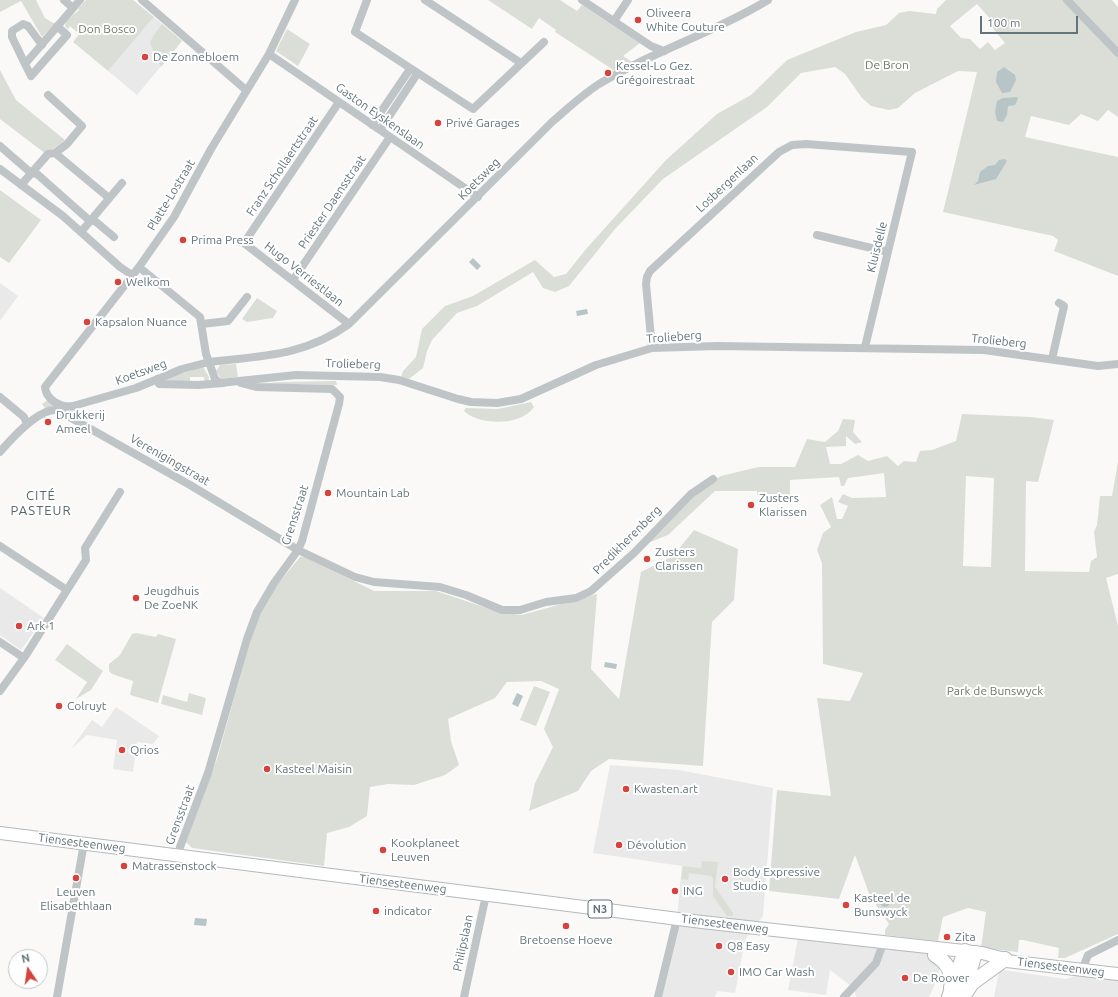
<!DOCTYPE html>
<html>
<head>
<meta charset="utf-8">
<style>
  body { margin:0 }
  #map { position:relative; width:1118px; height:997px; overflow:hidden; background:#faf9f8; font-family:Ubuntu,sans-serif }
  canvas { display:block }
  .north { position:absolute; left:8px; top:949px; width:40px; height:40px; box-sizing:border-box; background:#fff; border:1px solid #c1c7ca; border-radius:50%; rotate:347deg; font-size:11px; font-weight:700; line-height:16px; text-align:center; color:#63747a }
  .north::after { content:''; display:block; margin:auto; width:14px; height:18px; background:#d4433d; clip-path:polygon(50% 0,100% 100%,50% 72%,0 100%) }
  .scale { position:absolute; left:980px; top:16px; width:98px; height:18px; box-sizing:border-box; border:2px solid #63747a; border-top:0; padding-left:5px; font-size:12px; line-height:14px; white-space:nowrap; color:#63747a; -webkit-text-stroke:3px #fff; paint-order:stroke }
</style>
</head>
<body>
<div id="map">
<canvas width="1118" height="997"></canvas>
<div class="north">N</div>
<div class="scale">100 m</div>
</div>
<script>
const context = document.querySelector('canvas').getContext('2d');
context.lineJoin = 'round';
function fillPath(path, color) { context.fillStyle = color; context.fill(path, 'evenodd'); }
function trace(path, color, width, dash) { context.strokeStyle = color; context.lineWidth = width; context.lineCap = dash ? 'butt' : 'round'; context.setLineDash(dash || []); context.stroke(path); }
function drawText(font, color, halo, rows, align = 'center') {
  context.font = font + ' Ubuntu,sans-serif'; context.lineWidth = 4; context.setLineDash([]); context.textBaseline = 'middle'; context.strokeStyle = halo; context.fillStyle = color; for (const [text, x, y, turn = 0] of rows) {
    context.save(); context.translate(x, y); context.rotate((+turn || 0) * Math.PI / 180); context.textAlign = isNaN(turn) ? turn : align; if (halo) context.strokeText(text, 0, 0); context.fillText(text, 0, 0); context.restore();
  }
}
const built = new Path2D(`
  M154 17 182 41 137 95 108 71Z
  M0 283 18 296 0 321Z
  M0 588 44 618 21 650 0 635Z
  M116 707 159 736 153 744 137 742 133 772 113 769 117 740 87 735 71 749 92 720 102 727Z
  M610 765 679 770 773 788 763 916 745 940 735 993 717 991 715 997H660L677 919 682 866 593 853Z
  M799 933 942 949 938 978 929 997H856L854 988 830 970 826 995 788 990Z
  M1003 970 1066 979 1079 975 1118 974V997H994L999 971Z`);
const green = new Path2D(`
  M0 0H36L45 18 55 24 42 37 21 1 0 12Z
  M86 0H133L154 17 108 71 73 42 79 34 70 26 68 29 65 26C65 19 75 14 79 10L78 9Z
  M488 0H560L577 11 582 5 640 43 623 56 632 62 615 71 555 32 556 30 539 18 532 29Z
  M946 0H1112L1118 7V117L1108 110 1098 121 1081 114 1069 125 1031 116 1025 137 1118 157V276L1054 251 1058 240 1053 236 943 212 977 72 958 71 915 93 898 108 889 110 871 106 862 98 845 74 835 67 801 73 767 107 663 179 615 229 569 286 555 292 543 288 533 272 477 306 457 313 432 340 427 351 423 368 409 379 401 377 403 371 416 357 422 329 445 306 473 296 535 260 554 277 566 274 586 249 666 160 717 114 751 95 787 60 856 32 886 25 899 13 909 11 936 14 937 9ZM977 4 993 22 990 25 1005 43 995 50 988 42 980 49 970 39 961 38 950 26Z
  M162 24 182 41 161 67 150 43 152 38Z
  M287 29 310 44 298 66 276 51Z
  M0 70 16 100 65 140C58 147 52 148 46 154L0 119Z
  M0 190 41 220 9 263 0 257Z
  M257 298 277 311 273 318 247 322 242 319Z
  M236 364 238 377 221 379 216 371 220 365Z
  M203 367 209 377 208 382 205 383 204 377H190V383L160 380Z
  M336 381 337 385 261 384 280 382Z
  M49 399 65 406 80 404 78 417 81 423 57 410 47 411 42 404Z
  M531 402 534 407C522 426 479 426 464 411L466 408 498 409Z
  M962 414 1031 417 1054 420 1038 482 1026 481 1025 571 1089 572 1091 561 1097 557 1094 532 1097 525 1100 496H1112L1118 462V574L1106 578 1118 626V934L1065 958H1058L1059 948 1023 940H1019L1018 952 981 948 986 912 968 908 943 917 938 941 885 935V930L889 924 870 896 855 855 839 899 769 891 777 790 831 796 817 698 850 701 863 673 823 664 822 563 817 550 823 533 831 527 820 505 832 497 837 519H842L848 506 838 502 843 494 852 498 886 497 884 473 848 478 844 486H841L839 477 790 480V499L769 500 768 495H757V491H715L668 535 648 543 704 485 721 476 758 467H795L807 439 825 442 838 431 843 419 855 420 853 432 862 442 855 444 846 436V446L826 447 830 464H841L858 455 868 461 887 456 898 466 904 461 916 462 920 451 932 450 956 441ZM966 476 994 478 991 567 963 566Z
  M694 530 738 549 734 600 712 622 703 766 609 759 591 771 578 791 529 811 535 783 553 747 544 729 559 689 541 681 507 682 495 698 448 719 451 741 459 765 445 775 414 785 388 784 370 787 367 816 349 827 327 833 324 866 192 848 186 842 217 759 251 638 260 613 272 591 300 557H305L374 591H436L499 612 522 615 597 594 591 669 619 699 641 572 673 556Z
  M136 633 156 637 158 634 176 639 158 703 130 695 133 681 112 674 109 671V664L120 655 132 634Z
  M67 644 103 671 91 690 76 699 87 682 55 660Z
  M534 686 550 692 536 726 520 720Z
  M189 693 206 698 202 715 161 704 163 695 187 702Z
  M702 861 718 862 715 887 733 913V916H727L713 896V879L711 876 689 873 688 880 681 879 683 866 706 869 701 868Z`);
const water = new Path2D(`
  M1004 67 1015 75 1016 80 1010 92 1002 93 996 82 997 72Z
  M1017 97 1018 99 1015 105 1008 106 1007 115 1003 122 997 121 995 112 997 101 1003 98Z
  M1005 159 1007 161 996 179 974 185 978 181 980 172 988 166 995 165 999 160Z
  M473 258 481 266 477 270 469 262Z
  M587 309 588 314 577 316 576 311Z
  M605 662 617 664 616 669 604 667Z
  M517 693 523 696 518 707 512 704Z
  M880 902a5 5 0 1 1 10 0a5 5 0 1 1-10 0Z
  M195 918 207 919 206 926 194 925Z`);
const street = new Path2D(`
  M64 0 73 8
  M142 0 246 90
  M367 0 355 32 473 109 544 42
  M425 0 521 63
  M582 0 651 46 664 51
  M1067 0 1118 53
  M614 21 628 0
  M57 26 67 35 31 76 25 64 80 0
  M269 54 478 197
  M25 64 12 37V31L23 24 28 26 42 45
  M48 95 82 126 67 144 55 153 109 198
  M339 102 244 243 349 324
  M372 125 410 69
  M380 130 417 74
  M0 146 31 173 37 174 90 221H95L114 237
  M0 169 63 216 120 267 132 275
  M21 185 48 154 55 153
  M81 232 122 183
  M817 235 888 252
  M139 267 200 317 206 354 209 362 182 369 136 388 73 406C61 408 46 400 45 387L139 267 174 217 211 149 269 54 295 0
  M293 280 390 137
  M202 324 228 321 247 297
  M652 348 646 284 647 277 650 271 779 152 792 145 806 144 912 152 865 347
  M1052 359 1064 306 1059 303
  M157 379 159 384 198 385 223 383
  M220 383 296 375 380 377 399 380 458 399 471 402 497 403 521 399 596 365 652 348 717 346 984 350 1098 366 1118 364
  M220 383 215 379 209 362C261 356 305 356 349 324L552 122C567 109 582 95 599 84 653 51 714 33 768 0
  M0 397 24 417 27 424
  M0 452C11 439 39 408 57 410L190 485 298 550 355 577 374 582 440 587 466 595 502 610H520L546 602 576 598 591 591 634 553 691 494 713 479
  M0 546 67 590
  M0 642 24 658
  M0 691 24 658 86 560 85 548 120 492
  M179 857 180 847 208 773 247 639 257 612 274 583 298 550 302 541 339 404 340 397 332 389 256 387 241 383
  M1082 970 1088 955 1118 940
  M57 997 84 843
  M464 997 486 895
  M658 997 677 919
  M844 997 876 963 881 949`);
const primary = new Path2D(`
  M0 833 702 922 982 953 1005 959
  M998 960 1118 974`);
const highway = new Path2D(`
  M935 955C947 962 954 974 951 988
  M964 991 975 953
  M949 997 965 951
  M963 997 972 983 1005 959`);
const markers = [
  [638,20,4,"#d4433d"],
  [145,57,4,"#d4433d"],
  [608,73,4,"#d4433d"],
  [438,123,4,"#d4433d"],
  [183,240,4,"#d4433d"],
  [118,282,4,"#d4433d"],
  [87,322,4,"#d4433d"],
  [48,422,4,"#d4433d"],
  [328,493,4,"#d4433d"],
  [751,505,4,"#d4433d"],
  [647,559,4,"#d4433d"],
  [136,598,4,"#d4433d"],
  [19,626,4,"#d4433d"],
  [59,706,4,"#d4433d"],
  [122,750,4,"#d4433d"],
  [267,769,4,"#d4433d"],
  [626,789,4,"#d4433d"],
  [619,845,4,"#d4433d"],
  [383,850,4,"#d4433d"],
  [124,866,4,"#d4433d"],
  [76,878,4,"#d4433d"],
  [725,879,4,"#d4433d"],
  [675,891,4,"#d4433d"],
  [846,905,4,"#d4433d"],
  [376,911,4,"#d4433d"],
  [566,926,4,"#d4433d"],
  [947,937,4,"#d4433d"],
  [719,946,4,"#d4433d"],
  [731,972,4,"#d4433d"],
  [905,978,4,"#d4433d"]
];
const shields = [
  [600,909,24]
];
const shieldNames = [
  ["N3",600,909]
];
const poiNames = [
  ["Oliveera",646,13],
  ["White Couture",646,27],
  ["De Zonnebloem",153,57],
  ["Kessel-Lo Gez.",616,66],
  ["Grégoirestraat",616,80],
  ["Privé Garages",446,123],
  ["Prima Press",191,240],
  ["Welkom",126,282],
  ["Kapsalon Nuance",95,322],
  ["Drukkerij",56,415],
  ["Ameel",56,429],
  ["Mountain Lab",336,493],
  ["Zusters",759,498],
  ["Klarissen",759,512],
  ["Zusters",655,552],
  ["Clarissen",655,566],
  ["Jeugdhuis",144,591],
  ["De ZoeNK",144,605],
  ["Ark 1",27,626],
  ["Colruyt",67,706],
  ["Qrios",130,750],
  ["Kasteel Maisin",275,769],
  ["Kwasten.art",634,789],
  ["Kookplaneet",391,843],
  ["Leuven",391,857],
  ["Dévolution",627,845],
  ["Matrassenstock",132,866],
  ["Body Expressive",733,872],
  ["Studio",733,886],
  ["ING",683,891],
  ["Leuven",76,892,"center"],
  ["Elisabethlaan",76,906,"center"],
  ["Kasteel de",854,898],
  ["Bunswyck",854,912],
  ["indicator",384,911],
  ["Zita",955,937],
  ["Bretoense Hoeve",566,940,"center"],
  ["Q8 Easy",727,946],
  ["IMO Car Wash",739,972],
  ["De Roover",913,978]
];
const parkNames = [
  ["Don Bosco",107,29],
  ["De Bron",887,65],
  ["Park de Bunswyck",995,691]
];
const streetNames = [
  ["Gaston Eyskenslaan",380,116,35],
  ["Franz Schollaertstraat",282,166,-56],
  ["Koetsweg",479,179,-45],
  ["Losbergenlaan",727,183,-43],
  ["Platte-Lostraat",171,195,-59],
  ["Priester Daensstraat",332,202,-56],
  ["Kluisdelle",877,247,-76],
  ["Hugo Verriestlaan",304,274,38],
  ["Trolieberg",674,337,-4],
  ["Trolieberg",999,341,6],
  ["Trolieberg",353,364,2],
  ["Koetsweg",141,372,-20],
  ["Verenigingstraat",170,460,30],
  ["Grensstraat",295,515,-72],
  ["Predikherenberg",627,540,-45],
  ["Grensstraat",180,815,-70],
  ["Tiensesteenweg",82,843,7],
  ["Tiensesteenweg",403,884,7],
  ["Tiensesteenweg",725,924,7],
  ["Philipslaan",463,943,-78],
  ["Tiensesteenweg",1061,967,7]
];
const neighbourhoodNames = [
  ["CITÉ",41,496],
  ["PASTEUR",41,511]
];
fillPath(built, '#e8e9e8');
fillPath(green, '#dbded7');
fillPath(water, '#b7c5c6');
trace(primary, '#b3b9bc', 14);
trace(highway, '#b3b9bb', 16);
trace(street, '#bfc5c7', 8);
trace(primary, '#fff', 12);
trace(highway, '#fff', 14);
for (const [x, y, r, color] of markers) { const dot = new Path2D(); dot.arc(x, y, r, 0, 2 * Math.PI); context.fillStyle = color; context.fill(dot); trace(dot, '#fff', 1.5); }
for (const [x, y, w] of shields) { const box = new Path2D(); box.roundRect(x - w / 2, y - 9, w, 18, 3); context.fillStyle = '#fff'; context.fill(box); trace(box, '#63747a', 1); }
drawText('bold 11px', '#63747a', null, shieldNames);
drawText('12px', '#63747a', '#fff', poiNames, 'left');
drawText('12px', '#6d7966', '#fff', parkNames);
drawText('12px', '#63747a', '#fff', streetNames);
context.letterSpacing = '1px';
drawText('13px', '#59676c', '#fff', neighbourhoodNames);
context.letterSpacing = '0px';
</script>
</body>
</html>
